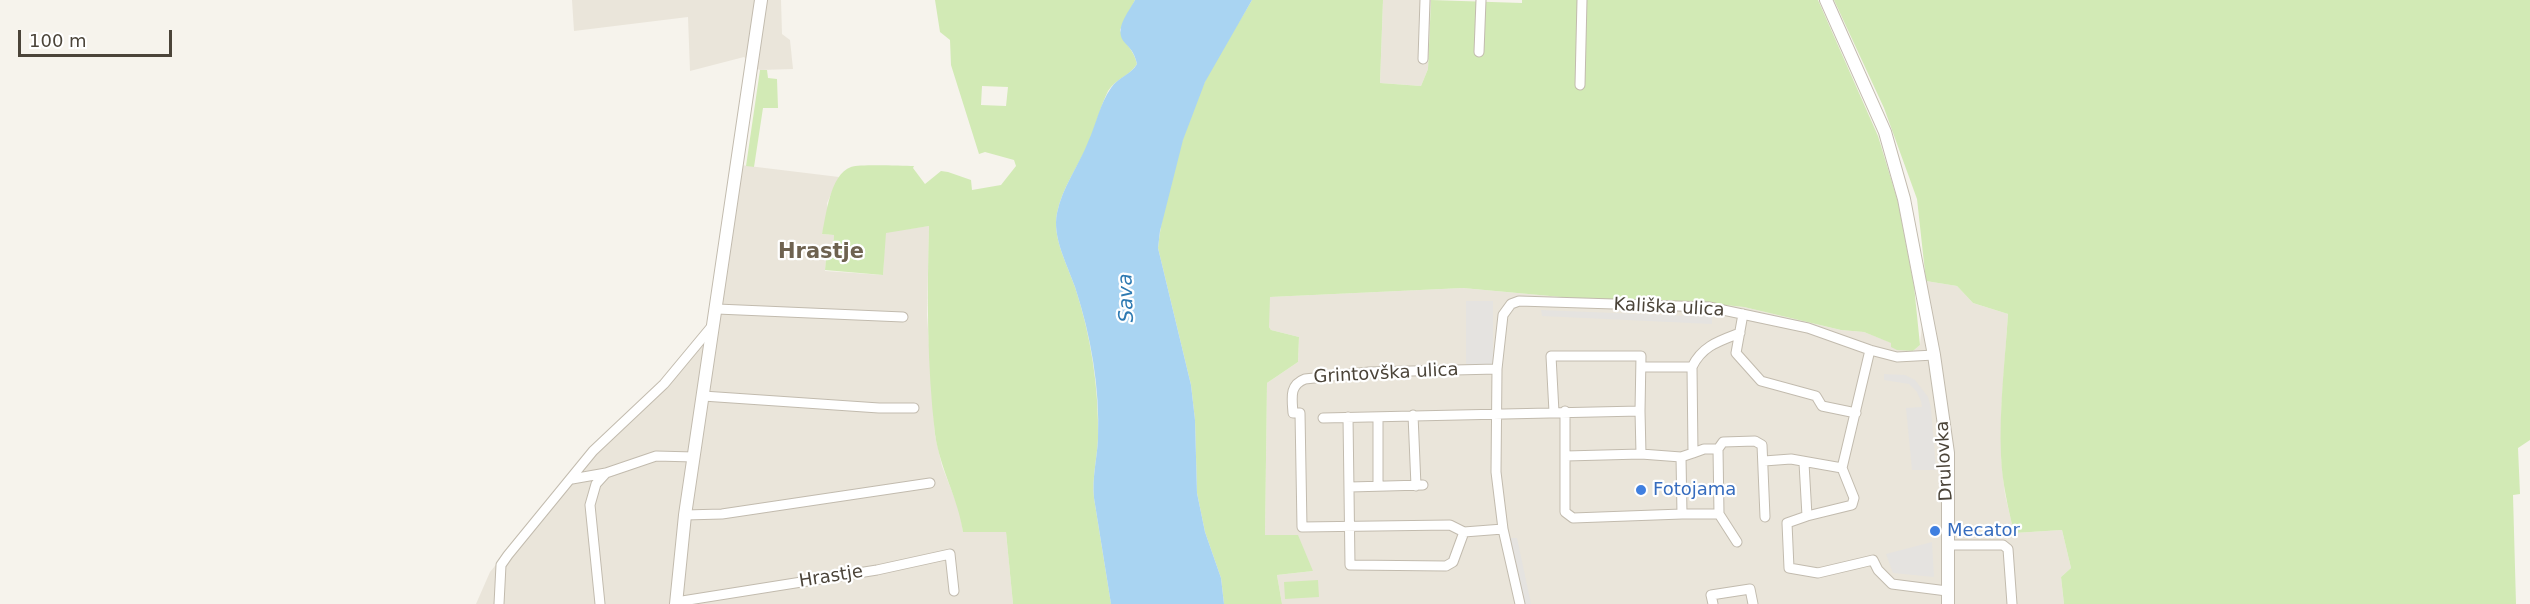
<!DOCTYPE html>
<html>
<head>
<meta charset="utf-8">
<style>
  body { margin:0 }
  #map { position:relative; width:2530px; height:604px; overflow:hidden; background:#f6f3ec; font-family:"DejaVu Sans",sans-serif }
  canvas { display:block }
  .scale { position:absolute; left:18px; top:30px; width:154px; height:27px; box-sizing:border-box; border:3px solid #4b4439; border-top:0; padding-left:8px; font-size:18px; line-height:21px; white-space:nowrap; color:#4b4439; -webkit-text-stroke:4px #fff; paint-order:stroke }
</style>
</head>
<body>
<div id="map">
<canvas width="2530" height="604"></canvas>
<div class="scale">100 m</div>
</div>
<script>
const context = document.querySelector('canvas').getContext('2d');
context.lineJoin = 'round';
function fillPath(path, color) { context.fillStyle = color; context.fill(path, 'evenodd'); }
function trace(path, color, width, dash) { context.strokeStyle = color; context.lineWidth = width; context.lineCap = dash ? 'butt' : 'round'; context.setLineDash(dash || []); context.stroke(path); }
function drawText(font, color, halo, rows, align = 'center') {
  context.font = font + ' "DejaVu Sans",sans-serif'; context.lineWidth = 4.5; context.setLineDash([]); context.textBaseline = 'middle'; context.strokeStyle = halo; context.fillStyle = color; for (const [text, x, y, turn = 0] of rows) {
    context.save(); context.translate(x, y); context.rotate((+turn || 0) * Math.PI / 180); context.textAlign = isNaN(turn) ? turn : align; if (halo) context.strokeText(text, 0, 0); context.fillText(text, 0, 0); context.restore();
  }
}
const residential = new Path2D(`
  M572 0H781L782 34 790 40 793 69 760 70 747 65 748 60 744 57 690 71 688 17 574 31Z
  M1383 0H1431L1428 69 1421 86 1380 83Z
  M732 164 839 177 827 203 828 215 822 234 834 235 832 258 826 261 825 271 883 275 885 232 929 226 927 315 935 435 942 466 960 512 963 532H1006L1013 604H476L490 572 590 449 661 383 707 327Z
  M1926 281 1957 286 1973 303 2008 314 2001 412V458L2005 494 2014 533 2062 530 2071 568 2061 577 2064 604H1282L1277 575 1313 571 1265 535 1267 383 1298 362 1299 337 1271 330 1269 327V297L1463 288 1572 298 1695 302 1744 307 1841 330 1864 332 1913 351 1920 345Z`);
const green = new Path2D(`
  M935 0H1135L1120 30C1124 43 1134 50 1137 64 1130 76 1115 79 1108 91 1100 107 1096 126 1089 142 1079 165 1062 188 1057 213 1052 237 1067 264 1075 287 1091 336 1099 387 1098 439 1097 459 1092 477 1094 498L1111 604H1013L1006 532H963C958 498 940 469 935 434 927 365 927 296 929 226L886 233 883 275 825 270 826 260 832 258 834 235 822 234C826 216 830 174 851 167 861 164 901 166 914 166L913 168 925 184 941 171 948 172 971 180 972 190 1001 185 1016 166 1014 160 985 152 979 154 951 65 950 40 940 32ZM982 86 1008 87 1006 106 981 105Z
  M1252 0H1383L1380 83 1421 86 1428 69 1431 0 1522 3V0H1818L1878 136 1898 202 1914 286 1920 345 1913 351 1897 350 1891 347V343L1864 332 1841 330 1744 307 1695 302 1572 298 1463 288 1270 297 1269 327 1271 330 1299 337 1298 362 1267 383 1265 535H1298L1313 571 1277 575 1282 604H1224L1221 578 1205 532 1197 493 1195 420 1191 385 1158 248C1164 193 1188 112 1214 63 1226 42 1240 21 1252 0Z
  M1834 0H2530V440L2518 448 2520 494 2513 495 2516 604H2064L2061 577 2071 568 2062 530 2014 533C2008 507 2002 482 2001 456 1999 408 2005 361 2008 314L1973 303 1957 286 1926 281 1917 199 1884 108Z
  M760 70H767L768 78 777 79 778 108H763L754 167 746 166Z
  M1318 580 1319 597 1285 599 1284 582Z`);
const parking = new Path2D(`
  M1466 301H1493V364H1466Z
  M1541 310 1712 317V324L1542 316Z
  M1884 374 1905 375 1915 380 1928 397 1931 408 1936 470H1912L1906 408 1922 407 1921 401 1917 392 1909 384 1884 380Z
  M1510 538H1517L1531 604H1524Z
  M1932 542 1934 577 1893 573 1886 554Z`);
const water = new Path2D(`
  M1135 0H1252L1205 82 1183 140 1160 231 1158 248 1191 385 1195 420 1197 493 1205 532 1221 578 1224 604H1111L1094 498C1092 477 1097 459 1098 439 1100 387 1091 336 1075 287 1067 264 1052 237 1057 213 1062 188 1079 165 1088 142 1096 125 1100 103 1111 88 1118 77 1131 75 1137 64 1135 55 1132 50 1125 43 1113 30 1128 13 1135 0Z`);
const minor = new Path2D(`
  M1479 52 1481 0
  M1423 59 1425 0
  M1580 85 1582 0
  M717 309 903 317
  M1743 314 1736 353 1761 381 1816 396 1822 406 1856 413
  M1870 350 1842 468 1854 498 1852 505 1807 516 1787 523 1789 568 1818 573 1873 560 1878 570 1892 584 1947 591
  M1692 367C1702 346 1719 341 1740 333
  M1497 369 1369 372 1305 379C1289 385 1292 398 1293 413H1300L1302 527 1450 525 1464 532 1503 529
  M703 396 879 408H914
  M1565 411V512L1573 518 1682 514 1681 457
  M1554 412 1551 356H1641L1640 411
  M1413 415 1416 486
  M1348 417 1350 565 1446 566 1453 562 1464 532
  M1323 418 1640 411 1641 454 1681 457 1693 453 1692 367H1641
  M1693 453 1704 449H1718
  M1566 456 1641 454
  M1764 461 1791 459 1842 468
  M1804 463 1807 516
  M572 479 606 473 656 456 694 457
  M1378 486V417
  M1350 487 1423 485
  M1682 514H1719
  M1719 514 1718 449 1723 442 1755 441 1762 445 1765 517
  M1719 514 1737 542
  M685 515 722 514 930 483
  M1947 545H2003L2008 549 2012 604
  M676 602 877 570 950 554 954 591
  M499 604 501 565 508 555 593 451 664 384 713 325
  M600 604 590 505 596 484 606 473
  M1520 604 1503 529 1496 472 1497 369 1503 315 1511 304 1519 301 1709 307 1808 328 1870 350 1897 357 1934 355
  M1713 604 1711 595 1750 589 1753 604`);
const tertiary = new Path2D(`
  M1826 0 1885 132 1904 199 1934 355 1948 453V604
  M676 604 685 515 761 0`);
const markers = [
  [1641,490,6,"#3f7fe0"],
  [1935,531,6,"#3f7fe0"]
];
const streetNames = [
  ["Kališka ulica",1669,308,3],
  ["Grintovška ulica",1386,374,-3],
  ["Drulovka",1945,461,-93],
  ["Hrastje",831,577,-9]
];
const shopNames = [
  ["Fotojama",1653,490],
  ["Mecator",1947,531]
];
const waterNames = [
  ["Sava",1127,298,-92]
];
const quarterNames = [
  ["Hrastje",821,253]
];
fillPath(residential, '#eae5da');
fillPath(green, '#d2eab5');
fillPath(parking, '#e5e3e0');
fillPath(water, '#a9d4f2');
trace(minor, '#c2bbae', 11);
trace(tertiary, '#c2bbae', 14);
trace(minor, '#fff', 9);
trace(tertiary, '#fff', 12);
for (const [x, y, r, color] of markers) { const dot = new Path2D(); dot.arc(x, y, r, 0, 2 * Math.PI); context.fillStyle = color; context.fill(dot); trace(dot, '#fff', 2); }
drawText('18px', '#4b4439', '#fff', streetNames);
drawText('18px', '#366cbe', '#fff', shopNames, 'left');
drawText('italic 20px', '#2e7ab2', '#fff', waterNames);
drawText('bold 21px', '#6e6250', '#fff', quarterNames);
</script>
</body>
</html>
